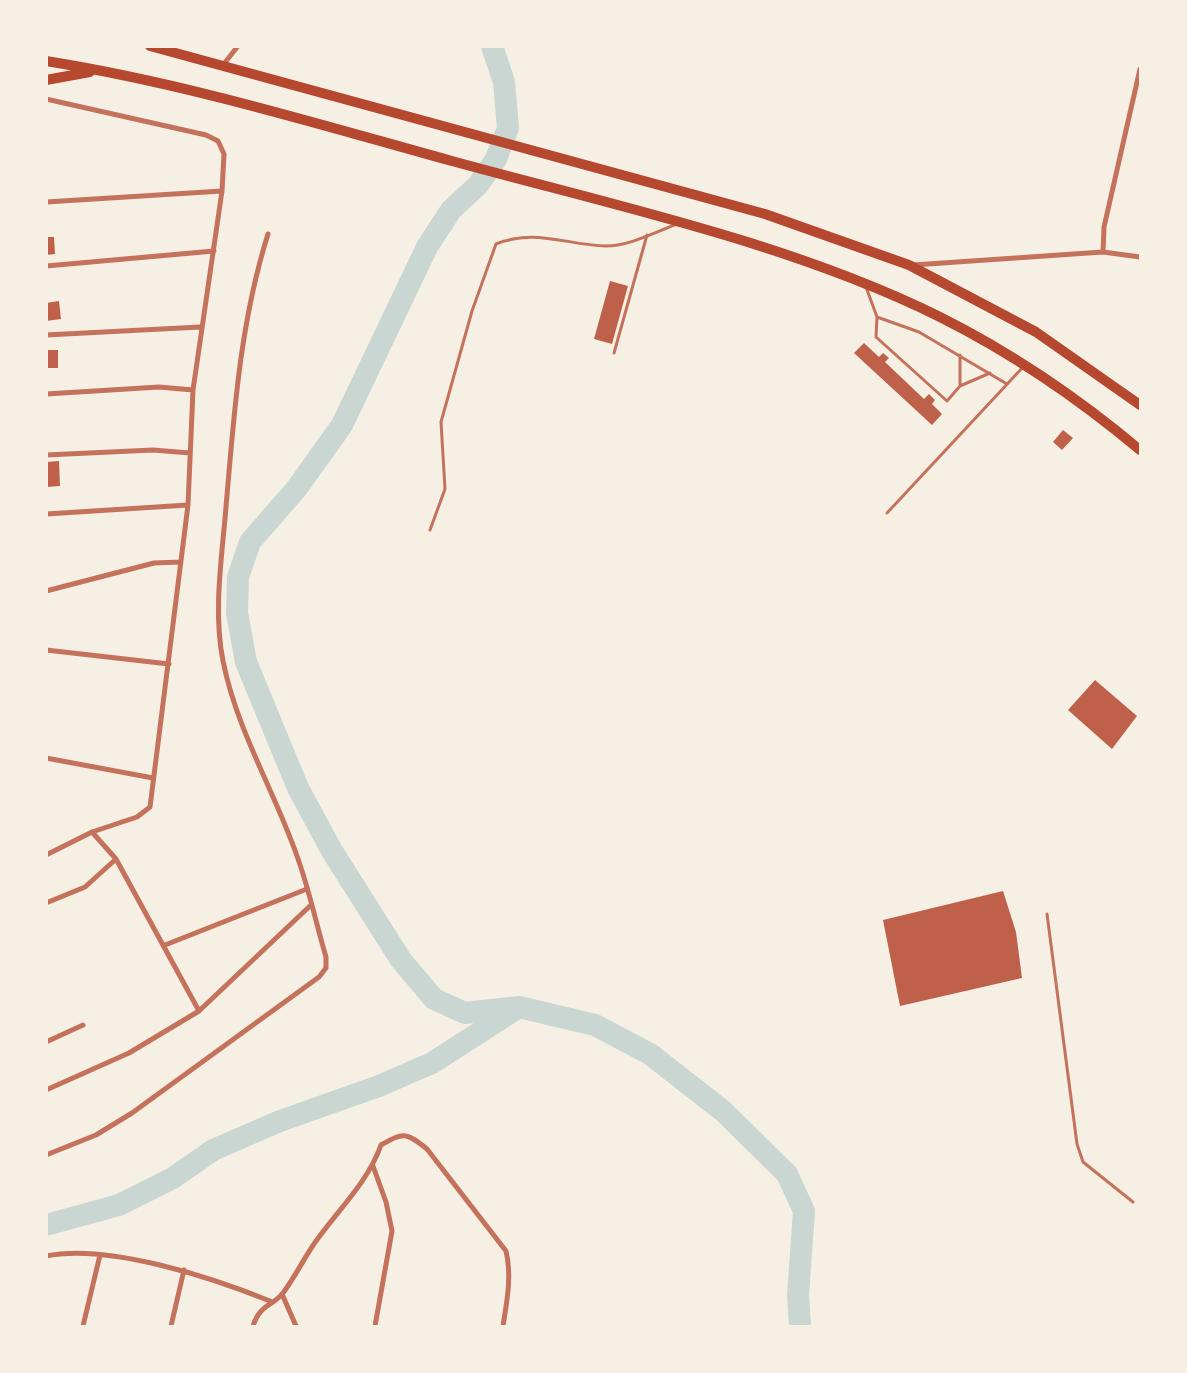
<!DOCTYPE html>
<html>
<head>
<meta charset="utf-8">
<style>
  body { margin:0 }
  #map { position:relative; width:1187px; height:1373px; overflow:hidden; background:#f6efe4; font-family:"Roboto Serif",serif }
  canvas { display:block }
  .frame { position:absolute; inset:0; border:48px solid #f6efe4; pointer-events:none }
</style>
</head>
<body>
<div id="map">
<canvas width="1187" height="1373"></canvas>
<div class="frame"></div>
</div>
<script>
const context = document.querySelector('canvas').getContext('2d');
context.lineJoin = 'round';
function trace(path, color, width, dash) { context.strokeStyle = color; context.lineWidth = width; context.lineCap = dash ? 'butt' : 'round'; context.setLineDash(dash || []); context.stroke(path); }
function fillPath(path, color) { context.fillStyle = color; context.fill(path, 'evenodd'); }
const river = new Path2D(`
  M492 46 504 82 508 128 496 159 478 185 451 210 427 247 342 425 297 488 250 542 238 577 237 613 246 662 298 788 332 851 401 960 434 999 465 1013 519 1007 595 1025 650 1054 723 1111 787 1174 804 1211 798 1295 800 1326
  M46 1225 119 1205 173 1178 213 1150 280 1121 379 1086 432 1063 516 1009`);
const building = new Path2D(`
  M46 237H54L55 254 46 255Z
  M610 281 628 286 612 344 594 339Z
  M59 301 61 319 46 321V303Z
  M864 343 879 357 883 353 889 358 885 362 924 399 929 394 935 400 932 404 942 414 932 425 854 353Z
  M46 350H58V368H46Z
  M1063 430 1073 438 1062 450 1053 442Z
  M59 461 60 486 46 487V462Z
  M1095 680 1137 716 1112 749 1068 710Z
  M1003 891 1016 932 1022 978 900 1006 883 920Z`);
const service = new Path2D(`
  M866 287 877 317 876 337 947 401 960 386V355
  M877 317 919 332 1007 384
  M614 353 647 235
  M960 386 990 373
  M887 513 1024 366
  M430 530 445 489 441 422 472 311 496 244C535 228 566 245 606 246 629 246 656 232 677 224
  M1047 914 1077 1144 1083 1162 1133 1202`);
const minor = new Path2D(`
  M223 65 238 46
  M46 99 206 135 218 141 224 154 222 191 193 390 188 505 150 807 137 817 92 832 46 855
  M46 202 222 191
  M1103 252 1104 227 1140 69
  M913 265 1103 252 1140 257
  M46 266 214 251
  M46 335 200 327
  M46 394 159 387 193 390
  M46 455 153 450 190 453
  M46 514 188 505
  M46 591 154 563 180 562
  M46 650 169 664
  M46 758 153 778
  M92 832 116 859 199 1011
  M46 903 85 887 116 859
  M165 945 307 889
  M46 1042 83 1025
  M46 1090 129 1053 199 1011 311 905
  M46 1155 96 1135 132 1113 319 977 326 968V957C316 923 309 889 297 856 274 790 237 731 223 661 213 611 222 557 226 507 234 414 240 323 268 234
  M373 1166 386 1202 392 1231 375 1326
  M46 1256C108 1243 213 1278 270 1301
  M282 1294 296 1326
  M83 1326 100 1255
  M171 1326 184 1270
  M253 1326C260 1304 273 1306 283 1293 295 1277 304 1258 316 1241 338 1210 368 1182 381 1145 404 1132 406 1132 427 1149L506 1251C512 1277 507 1300 503 1326`);
const motorway = new Path2D(`
  M150 46 765 214 909 265 1036 332 1140 405
  M46 61C184 83 318 124 452 161 612 205 791 243 940 317 1012 353 1078 398 1140 450
  M46 80 90 72`);
trace(river, '#c9d6d2', 22);
fillPath(building, '#bf614a');
trace(service, '#c5725c', 3);
trace(minor, '#c5725c', 5);
trace(motorway, '#b5482f', 10);
</script>
</body>
</html>
